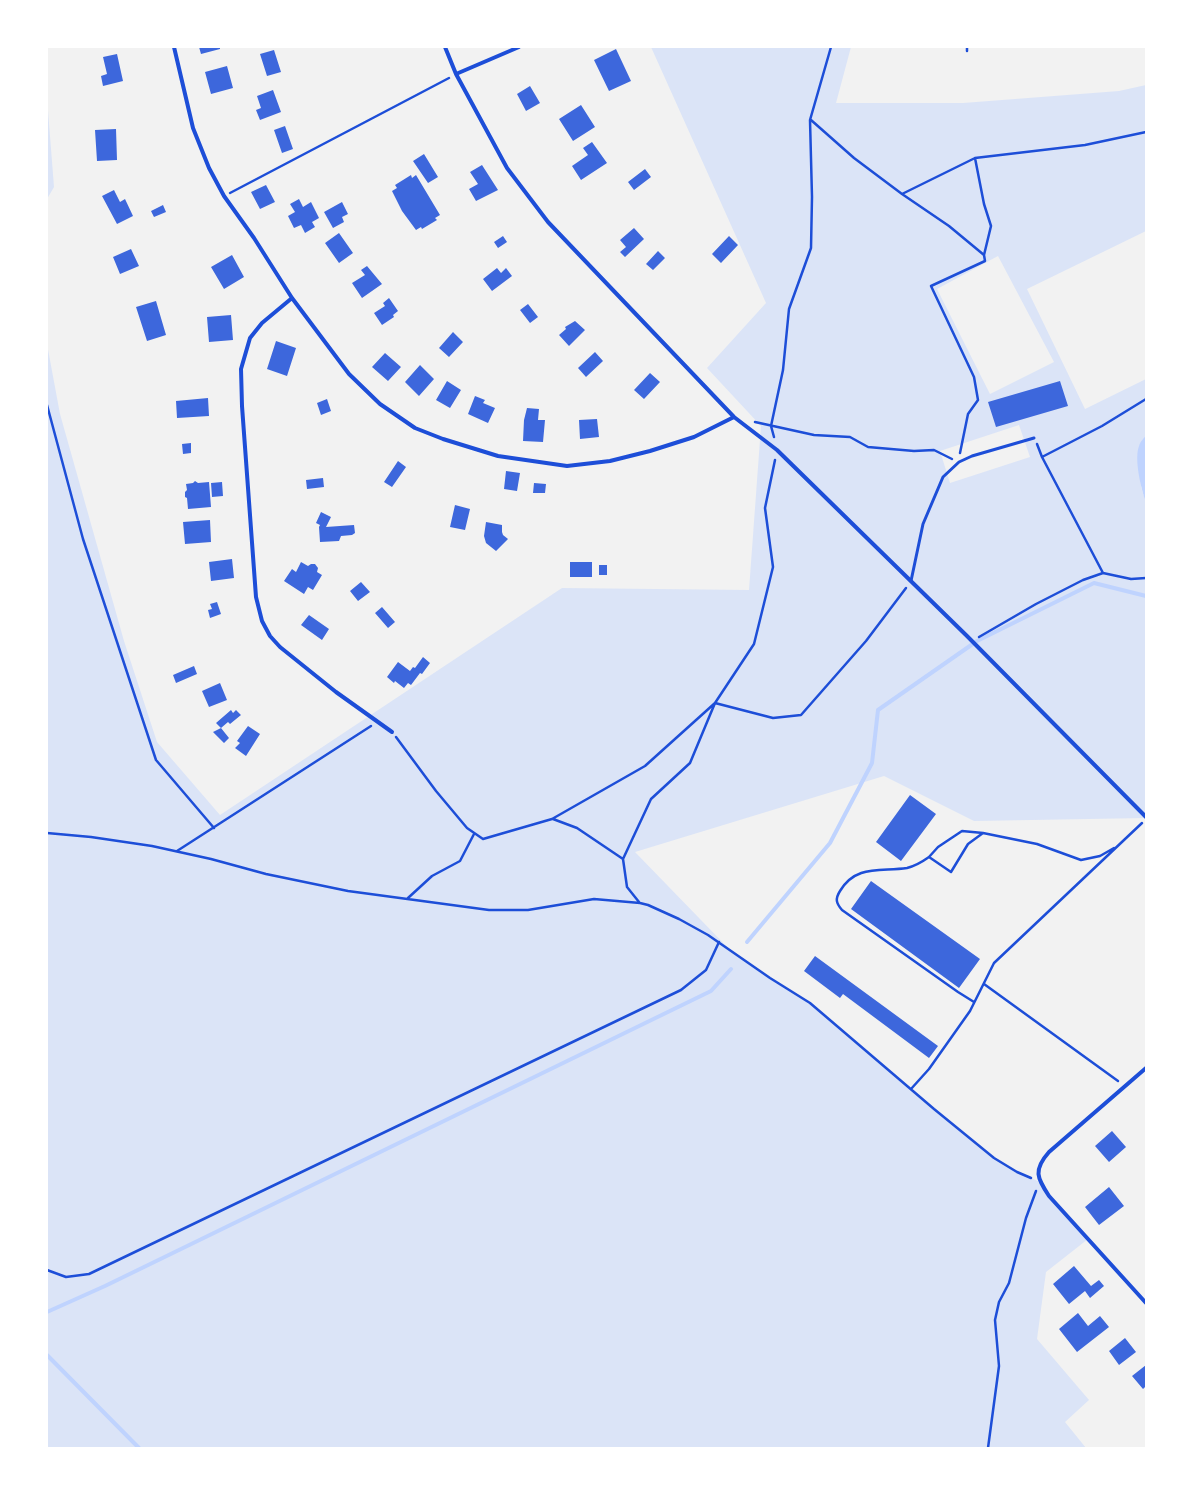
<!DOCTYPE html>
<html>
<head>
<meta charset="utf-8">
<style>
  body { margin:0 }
  #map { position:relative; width:1193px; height:1495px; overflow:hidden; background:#f2f2f2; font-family:Raleway,sans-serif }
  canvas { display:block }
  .frame { position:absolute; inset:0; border:48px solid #fff; pointer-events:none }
</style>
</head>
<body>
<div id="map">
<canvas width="1193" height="1495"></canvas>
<div class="frame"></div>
</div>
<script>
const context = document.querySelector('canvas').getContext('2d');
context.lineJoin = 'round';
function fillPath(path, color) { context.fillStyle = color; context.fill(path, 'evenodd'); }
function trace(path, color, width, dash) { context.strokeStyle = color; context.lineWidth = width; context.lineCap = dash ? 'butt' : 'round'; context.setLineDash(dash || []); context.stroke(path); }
const green = new Path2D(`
  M651 47H851L836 103H963L1119 91 1146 85V231L1027 289 1085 409 1146 379V435L1139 446 1141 487 1146 502V818L974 821 884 776 635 852 732 952 769 978 810 1003 994 1158 1017 1172 1040 1182 1049 1196 1088 1239 1046 1272 1037 1339 1089 1400 1065 1422 1086 1448H47V344L60 414 124 641 157 742 220 815 562 588 749 590 761 426 707 368 766 303ZM998 256 1054 362 990 394 937 289ZM1019 425 1030 457 950 483 940 451Z
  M47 98 54 187 47 199Z`);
const water = new Path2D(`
  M1146 435V502C1141 489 1134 459 1139 446 1140 442 1144 438 1146 435Z`);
const stream = new Path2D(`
  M747 942 830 843 872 763 878 710 977 641 1094 583 1146 596
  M47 1312 105 1286 711 991 731 969
  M47 1355 139 1448`);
const building = new Path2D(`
  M199 47H220V49L201 54Z
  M616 49 631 81 609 91 594 60Z
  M274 50 281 72 267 76 260 54Z
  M117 54 123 81 103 86 101 76 107 74 103 57Z
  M227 66 233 88 211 94 205 72Z
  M530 86 540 103 526 111 517 94Z
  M273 90 281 112 260 120 256 110 261 108 257 96Z
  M581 105 595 127 573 141 559 119Z
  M285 126 293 149 282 153 274 130Z
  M116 129 117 160 97 161 95 130Z
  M592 142 607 163 581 180 572 166 588 155 583 148Z
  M424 154 438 177 428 183 413 161Z
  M482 165 498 190 476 201 469 189 478 184 470 172Z
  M645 169 651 177 634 190 628 182Z
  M411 175 412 178 416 175 440 215 435 218 437 220 422 229 421 227 416 230 402 211 392 191 397 188 395 185Z
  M266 185 275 202 260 209 251 192Z
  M114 190 120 202 125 199 133 216 117 224 102 196Z
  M299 199 303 207 311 202 319 218 312 222 315 227 305 233 301 225 294 228 288 216 295 212 290 204Z
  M342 202 348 214 342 217 344 222 333 228 324 212Z
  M163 205 166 212 154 217 151 211Z
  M634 228 644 239 625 257 620 252 626 247 620 240Z
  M339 233 353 253 339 263 325 243Z
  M503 236 507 242 498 248 494 242Z
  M729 236 738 245 721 263 712 254Z
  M131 249 139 266 120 274 113 257Z
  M658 251 665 258 653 270 646 264Z
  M232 255 244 277 224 289 211 267Z
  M367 266 382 284 362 298 352 283 365 275 361 270Z
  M497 268 501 273 506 268 512 276 492 291 483 279Z
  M389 298 398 311 393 315 394 317 382 325 374 313 385 306 383 303Z
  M156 301 166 335 147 341 136 307Z
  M528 304 538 317 530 323 520 310Z
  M231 315 233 340 209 342 207 317Z
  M575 321 585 330 569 346 559 335 566 329 565 327Z
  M453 332 463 342 449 357 439 348Z
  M276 341 296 348 287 376 267 369Z
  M595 352 603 361 586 377 578 368Z
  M385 353 401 367 388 381 372 367Z
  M420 365 434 379 419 396 405 382Z
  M650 373 660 382 644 399 634 390Z
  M447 381 461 390 450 408 436 400Z
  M1060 381 1068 406 996 427 988 402Z
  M475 396 485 400 483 403 495 408 488 423 468 414Z
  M208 398 209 416 177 418 176 401Z
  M327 399 331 411 321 415 317 403Z
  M527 408 539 409 538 420H545L543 442 523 441 524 420Z
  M597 419 599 437 580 439 579 420Z
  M191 443V453L183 454 182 444Z
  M398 461 406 467 392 487 384 482Z
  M506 471 520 473 517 491 504 489Z
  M323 478 324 487 307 489 306 480Z
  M195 481 198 483 209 482 211 507 188 509 187 498 185 497V492L187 490 186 484 193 483Z
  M222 482 223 496 212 497 211 483Z
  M534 483 546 484 545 493H533Z
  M455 505 470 509 465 530 450 527Z
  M321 512 331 517 326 527 354 525 355 533 352 535 341 536 339 541 320 542 319 527 320 525 316 523Z
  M210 520 211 542 185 544 183 522Z
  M486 522 502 525V532L503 535 508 539 496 551 486 543 484 536Z
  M232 559 234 578 211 581 209 562Z
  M301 562 308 566 311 564H315L318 568 317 572 322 575 313 590 308 587 304 594 284 581 292 569 296 572Z
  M570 562H592V577H570Z
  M599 565H607V575H599Z
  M361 582 370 592 358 601 350 591Z
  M217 602 221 614 210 618 208 610 212 609 210 604Z
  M382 607 395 622 388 628 375 613Z
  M309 615 329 629 322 640 301 625Z
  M423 657 430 663 422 674 420 673 411 685 408 683 404 688 395 681 394 683 387 677 398 662 410 671 413 667 415 668Z
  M194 666 197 674 176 683 173 675Z
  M220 683 227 700 209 707 202 691Z
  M231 710 233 713 236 710 241 715 230 724 228 722 221 728 229 738 224 743 213 732 221 728 216 723Z
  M248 726 260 734 246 756 235 748 240 743 237 741Z
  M910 795 936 814 901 861 876 842Z
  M871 881 980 959 959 988 851 909Z
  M815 956 938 1046 929 1058 843 994 840 998 804 971Z
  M1112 1131 1126 1147 1109 1162 1095 1146Z
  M1109 1187 1124 1206 1099 1225 1085 1207Z
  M1074 1266 1091 1286 1099 1280 1104 1286 1090 1298 1085 1291 1069 1304 1053 1284Z
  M1078 1313 1088 1326 1100 1316 1109 1327 1077 1352 1059 1329Z
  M1125 1338 1136 1352 1119 1365 1109 1351Z
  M1146 1365V1386L1143 1389 1132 1376Z`);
const path = new Path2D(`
  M967 47V51
  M811 120 854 158 902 194 949 226 984 255
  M230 193 449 78
  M902 194 975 158 1085 145 1146 132
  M47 405 83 539 156 760 214 828
  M755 422 814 435 850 437 868 447 914 451 934 450 952 459
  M774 437 771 426 783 370 789 309 811 248 812 197 810 120 831 47
  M1037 444 1042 457 1103 573
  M960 453 968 414 978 400 974 377 931 286 985 261 984 255 991 226 984 204 975 158
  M1042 457 1102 426 1146 399
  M979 637 1036 604 1083 580 1103 573 1131 579 1146 578
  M396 737 436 791 467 828 483 839 552 819 645 766 715 703 754 644 773 567 765 508 775 460
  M553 819 577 828 623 859 627 887 639 902
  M47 833 91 837 152 846 211 859 266 874 348 891 489 910H528L594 899 640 903 648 905 679 919 708 935 770 978 810 1003 934 1109 994 1158 1017 1172 1031 1178
  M983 833 962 831 938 847 929 857 951 872 968 844 983 833 1037 844 1081 860 1100 856 1114 848
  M177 851 371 726
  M929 857C922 862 915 866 907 868 881 872 856 864 840 891 835 899 836 903 842 910L958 992 974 1002
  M623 859 651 799 690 763 715 703 773 718 801 715 866 641 906 588
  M408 898 432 876 460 861 474 834
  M984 984 1118 1081
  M911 1089 929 1069 970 1011 994 963 1142 823
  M47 1270 66 1277 89 1274 681 990 706 970 719 942
  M988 1448 999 1366 995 1320 999 1302 1009 1283 1026 1218 1036 1191`);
const service = new Path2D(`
  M911 581 923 524 943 477 959 462 972 456 1034 438`);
const minor = new Path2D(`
  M174 47 193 128 209 168 224 196 254 238 292 298 349 374 380 404 415 428 443 439 498 456 567 466 610 461 650 451 694 437 734 417
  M445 47 456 74 507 168 548 222 734 417 777 450 967 636 1146 817
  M456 74 519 47
  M292 298 262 323 250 338 241 369 242 406 256 597 262 621 270 636 280 647 336 692 392 732
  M1146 1068 1049 1152C1033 1170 1037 1178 1049 1196L1146 1303`);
fillPath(green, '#dbe4f7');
fillPath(water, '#bfd3fe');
trace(stream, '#bfd3fe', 4);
fillPath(building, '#3d67dc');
trace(path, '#1d4ed8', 2.5);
trace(service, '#1d4ed8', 3);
trace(minor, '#1d4ed8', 4);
</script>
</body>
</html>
